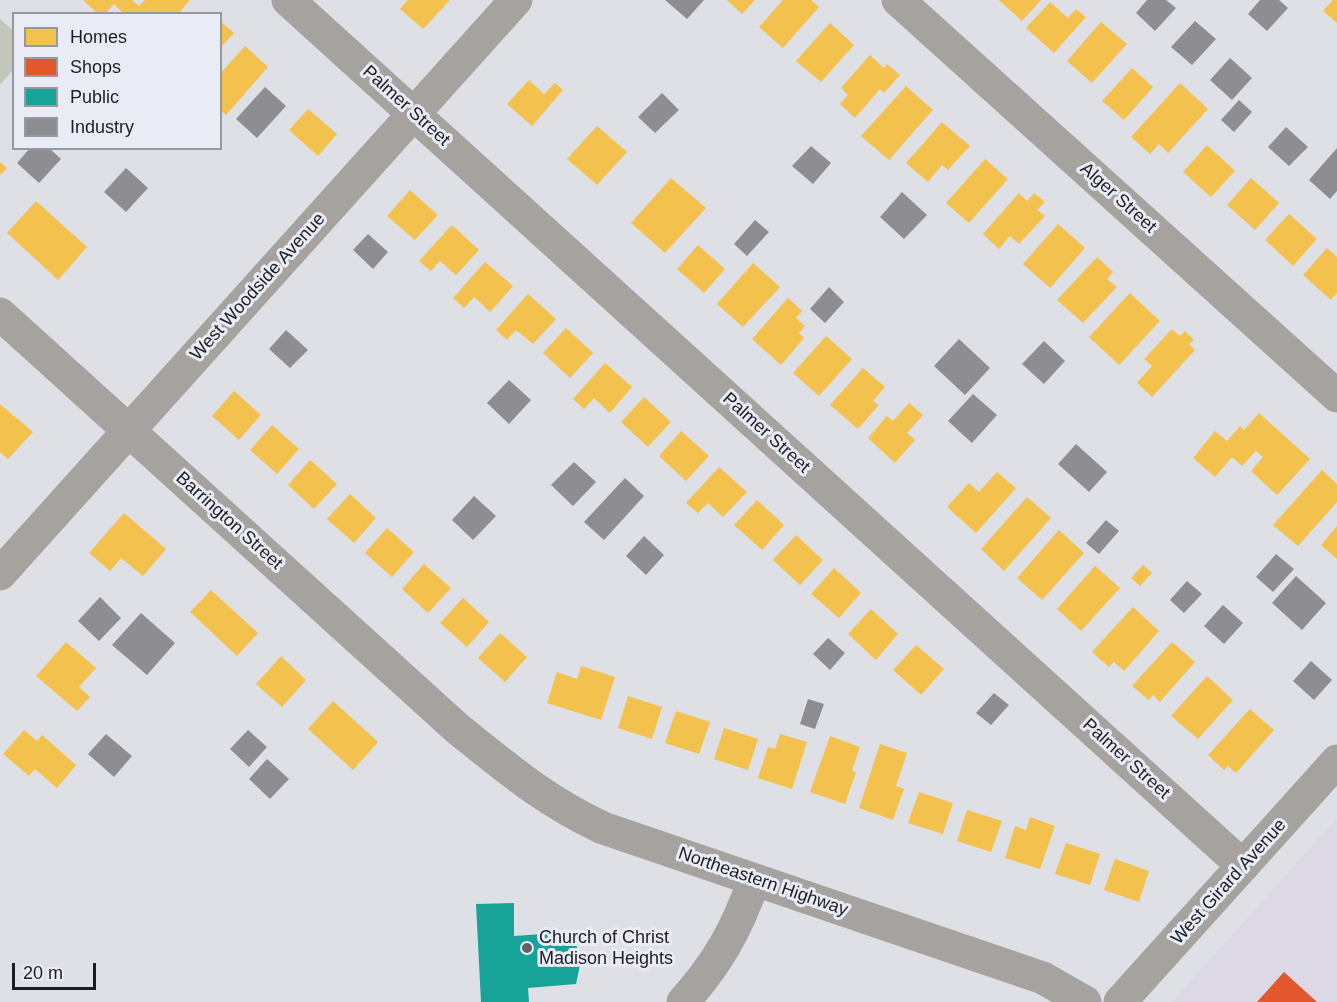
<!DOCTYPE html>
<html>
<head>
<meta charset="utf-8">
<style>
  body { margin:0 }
  #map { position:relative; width:1337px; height:1002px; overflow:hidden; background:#dfe0e5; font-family:Arial,sans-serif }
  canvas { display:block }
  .legend { position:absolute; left:12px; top:12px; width:210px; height:138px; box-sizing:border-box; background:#eaecf5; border:2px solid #9899a0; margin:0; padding:8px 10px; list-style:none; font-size:18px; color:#1c1d20 }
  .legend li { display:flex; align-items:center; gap:12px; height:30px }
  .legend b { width:30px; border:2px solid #9899a0 }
  .scale { position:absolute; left:12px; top:963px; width:84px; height:27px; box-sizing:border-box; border:3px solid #1c1d20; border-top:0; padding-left:8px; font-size:18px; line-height:21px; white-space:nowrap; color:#1c1d20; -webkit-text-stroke:4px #eaecf5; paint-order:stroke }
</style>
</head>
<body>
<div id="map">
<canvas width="1337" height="1002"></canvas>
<ul class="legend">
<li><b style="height:16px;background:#f2c14e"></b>Homes</li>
<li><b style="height:16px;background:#e4572e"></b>Shops</li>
<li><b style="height:16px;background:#17a398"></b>Public</li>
<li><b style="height:16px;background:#8d8d92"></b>Industry</li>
</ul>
<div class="scale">20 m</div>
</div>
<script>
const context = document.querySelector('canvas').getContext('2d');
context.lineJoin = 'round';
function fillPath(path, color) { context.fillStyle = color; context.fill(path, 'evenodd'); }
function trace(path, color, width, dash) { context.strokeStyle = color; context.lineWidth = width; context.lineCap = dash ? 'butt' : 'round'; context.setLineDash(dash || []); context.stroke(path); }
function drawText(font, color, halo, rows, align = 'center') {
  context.font = font + ' Arial,sans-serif'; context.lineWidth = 6; context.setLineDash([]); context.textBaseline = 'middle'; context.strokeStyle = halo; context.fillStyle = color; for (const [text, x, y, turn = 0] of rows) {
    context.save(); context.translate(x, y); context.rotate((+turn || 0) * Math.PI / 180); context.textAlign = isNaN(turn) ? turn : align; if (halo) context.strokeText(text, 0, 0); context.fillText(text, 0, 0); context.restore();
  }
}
const commercial = new Path2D(`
  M1337 818V1002H1172Z`);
const green = new Path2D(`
  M0 19 14 31 13 70 0 85Z`);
const homes = new Path2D(`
  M83 0H132L139 6 145 0H190L178 14H124L114 4 105 14H98Z
  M408 0H450L423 29 400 9Z
  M727 0H755L742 14Z
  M783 0H811L819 7 783 48 759 27Z
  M999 0H1041L1022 21Z
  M1333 0H1337V23L1323 11Z
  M1050 2 1068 18 1076 9 1086 17 1054 53 1026 28Z
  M220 21 234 33 220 48Z
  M1101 22 1127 44 1092 83 1067 61Z
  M830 23 854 45 821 82 796 61Z
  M245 46 268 67 226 115 220 110V74Z
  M870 55 884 68 887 64 900 75 884 93 880 89 855 118 840 104 848 95 841 88Z
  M1132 68 1153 87 1124 120 1102 101Z
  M529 80 544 94 555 83 563 90 532 126 507 104Z
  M1180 83 1208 109 1168 153 1159 144 1150 154 1131 137Z
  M906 86 933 110 889 160 861 136Z
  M308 109 337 134 318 156 289 130Z
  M942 122 970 146 948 170 942 165 928 182 906 163Z
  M597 126 627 152 597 185 567 159Z
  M1207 145 1235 171 1211 197 1183 172Z
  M985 159 1008 179 969 223 946 203Z
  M0 162 7 168 0 175Z
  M671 178 706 208 665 253 631 223Z
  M1251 178 1279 203 1255 230 1227 205Z
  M410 190 438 215 415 240 387 216Z
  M1019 193 1027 201 1034 193 1045 202 1037 210 1045 216 1019 244 1010 236 999 249 983 234Z
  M36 201 87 247 58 280 7 233Z
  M1289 214 1317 239 1293 266 1265 240Z
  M1058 224 1085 248 1050 288 1023 264Z
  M452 225 479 250 456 275 440 261 431 271 419 261Z
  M698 245 725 269 704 293 677 269Z
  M1327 248 1337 257V293L1331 300 1303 275Z
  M1097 257 1113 272 1107 279 1117 287 1083 323 1057 300Z
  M485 262 513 286 490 312 474 297 464 308 453 298Z
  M753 263 780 287 743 327 717 304Z
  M1130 293 1160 321 1119 365 1089 337Z
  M528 294 556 319 533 344 516 330 507 340 496 330Z
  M788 298 802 311 796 318 805 326 799 333 804 338 781 365 752 339Z
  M566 328 593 353 570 378 543 353Z
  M1172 329 1180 336 1185 331 1194 340 1189 344 1195 350 1152 397 1137 383 1152 366 1144 359Z
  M826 336 852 359 819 396 793 373Z
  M605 363 632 387 610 413 594 398 584 409 573 399Z
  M863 368 885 387 873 401 879 405 858 429 830 405Z
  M234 391 261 415 239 440 212 416Z
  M644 397 671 422 648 447 621 422Z
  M909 403 923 415 907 433 915 440 895 463 868 438 887 416 893 421Z
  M0 404 33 432 8 459 0 452Z
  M1259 413 1310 459 1277 495 1251 471 1263 457 1256 451 1242 466 1232 457 1215 477 1193 458 1215 431 1227 441 1240 426 1244 430Z
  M272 425 299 449 277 474 250 450Z
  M681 431 709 456 686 481 659 456Z
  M310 460 337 484 314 509 288 485Z
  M719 467 747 492 723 517 708 503 698 513 686 503Z
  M1322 470 1337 484V502L1298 546 1273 525Z
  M997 472 1016 488 976 533 947 507 969 483 979 492Z
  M350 494 376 518 354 543 327 519Z
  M1027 497 1051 518 1004 571 981 549Z
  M757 500 784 525 762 550 734 525Z
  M124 513 166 549 143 576 121 558 110 571 89 553Z
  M1337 526V559L1321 545Z
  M387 528 414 552 392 577 365 553Z
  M1059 530 1084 553 1042 600 1017 578Z
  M796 535 823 560 800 585 773 560Z
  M424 564 451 588 428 613 402 589Z
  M1143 565 1152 573 1140 586 1131 578Z
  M1095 566 1120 588 1081 631 1057 609Z
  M834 568 861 593 839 618 811 594Z
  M211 590 258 633 237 656 190 612Z
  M463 598 489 622 467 647 440 623Z
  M1133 607 1159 631 1124 671 1114 662 1109 667 1092 652Z
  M871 609 898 634 876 660 848 634Z
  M500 633 527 657 505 682 478 658Z
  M66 642 96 668 79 687 90 697 77 711 36 676Z
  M1172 642 1195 662 1160 702 1153 695 1149 700 1132 686Z
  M916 645 944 669 921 695 893 670Z
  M281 656 306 680 282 707 256 684Z
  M581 666 615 677 601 720 547 703 557 672 577 679Z
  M1207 676 1233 700 1198 739 1171 716Z
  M628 696 662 707 652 739 618 728Z
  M333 701 378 742 353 770 308 729Z
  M1250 709 1274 730 1236 773 1228 766 1224 770 1208 755Z
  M676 711 710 722 699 754 665 743Z
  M724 728 758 739 748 770 714 759Z
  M24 730 37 741 42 735 76 765 57 788 35 769 29 776 3 754Z
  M780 734 807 742 792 789 758 778 768 747 775 749Z
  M830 736 860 747 852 771 856 772 845 804 810 792Z
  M880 744 907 753 896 786 904 789 893 820 859 808Z
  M919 792 953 803 943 834 908 823Z
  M967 810 1002 821 991 852 957 841Z
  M1030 817 1055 826 1040 869 1005 858 1015 826 1026 830Z
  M1066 843 1100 854 1090 885 1055 874Z
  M1115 859 1149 871 1139 902 1104 890Z`);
const shops = new Path2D(`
  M1284 972 1317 1002H1257Z`);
const public = new Path2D(`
  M514 903V936L572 932 581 960 576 984 528 988 529 1002H481L476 904Z`);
const industry = new Path2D(`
  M665 0H704L687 19Z
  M1147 0H1166L1176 8 1155 31 1136 13Z
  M1260 0H1279L1288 8 1267 31 1248 14Z
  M1195 21 1216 39 1192 65 1171 47Z
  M1230 58 1252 78 1232 100 1210 80Z
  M265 87 286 106 257 138 236 119Z
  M662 93 679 110 655 133 638 117Z
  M1239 100 1252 112 1234 132 1221 120Z
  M1286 127 1308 147 1289 166 1268 147Z
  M811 146 831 163 813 184 792 166Z
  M30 148H49L61 159 39 183 17 163Z
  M1337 148V191L1330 199 1309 180Z
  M126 168 148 188 126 212 104 192Z
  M902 192 927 215 904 239 880 217Z
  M755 220 769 232 747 256 734 244Z
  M368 234 388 252 373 269 353 250Z
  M829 287 844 302 825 323 810 309Z
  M286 330 308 350 290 368 269 349Z
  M959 339 990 368 965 395 934 366Z
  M1044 341 1065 361 1044 384 1022 364Z
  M509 380 531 400 509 424 487 403Z
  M973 394 997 415 972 443 948 421Z
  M1076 444 1107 472 1089 492 1058 464Z
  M574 462 596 482 573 506 551 485Z
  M625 478 644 496 604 540 584 522Z
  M474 496 496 516 473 540 452 520Z
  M1106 520 1119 531 1099 554 1086 543Z
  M644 536 664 555 646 575 626 556Z
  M1276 554 1294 569 1273 592 1256 577Z
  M1296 576 1326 603 1302 630 1272 603Z
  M1187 581 1202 594 1184 613 1170 600Z
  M100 597 121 618 99 641 78 621Z
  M1223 605 1243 623 1224 644 1204 626Z
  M141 613 175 643 147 675 112 645Z
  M828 638 845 653 830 670 813 654Z
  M1311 661 1332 680 1314 700 1293 681Z
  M994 693 1009 705 991 725 976 713Z
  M808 699 824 704 815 729 800 724Z
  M248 730 267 747 249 767 230 749Z
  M106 734 132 756 114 777 88 754Z
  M267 759 289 779 270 799 249 779Z`);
const minor = new Path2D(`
  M288 0 1243 866
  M898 0 1337 396
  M0 314 458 729C508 769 545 801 603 828L1043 978 1085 1002
  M0 574 516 0
  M683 1002C718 963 737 929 754 880
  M1120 1002 1337 761`);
const markers = [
  [527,948,6,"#606165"]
];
const streetNames = [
  ["Palmer Street",406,106,42],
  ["Alger Street",1118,198,42],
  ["West Woodside Avenue",258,287,-48],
  ["Palmer Street",766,433,42],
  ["Barrington Street",229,521,42],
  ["Palmer Street",1126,759,42],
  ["Northeastern Highway",763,882,19],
  ["West Girard Avenue",1229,882,-48]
];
const poiNames = [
  ["Church of Christ",539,938],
  ["Madison Heights",539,959]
];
fillPath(commercial, '#dcd8e6');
fillPath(green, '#c5c6bb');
fillPath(homes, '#f2c14e');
fillPath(shops, '#e4572e');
fillPath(public, '#17a398');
fillPath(industry, '#8d8d92');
trace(minor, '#a6a29f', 33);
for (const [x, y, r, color] of markers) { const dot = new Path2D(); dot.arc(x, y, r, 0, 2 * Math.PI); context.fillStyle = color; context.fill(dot); trace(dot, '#eaecf5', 2); }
drawText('18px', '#1c1d20', '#eaecf5', streetNames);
drawText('18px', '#1c1d20', '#eaecf5', poiNames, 'left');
</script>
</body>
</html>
